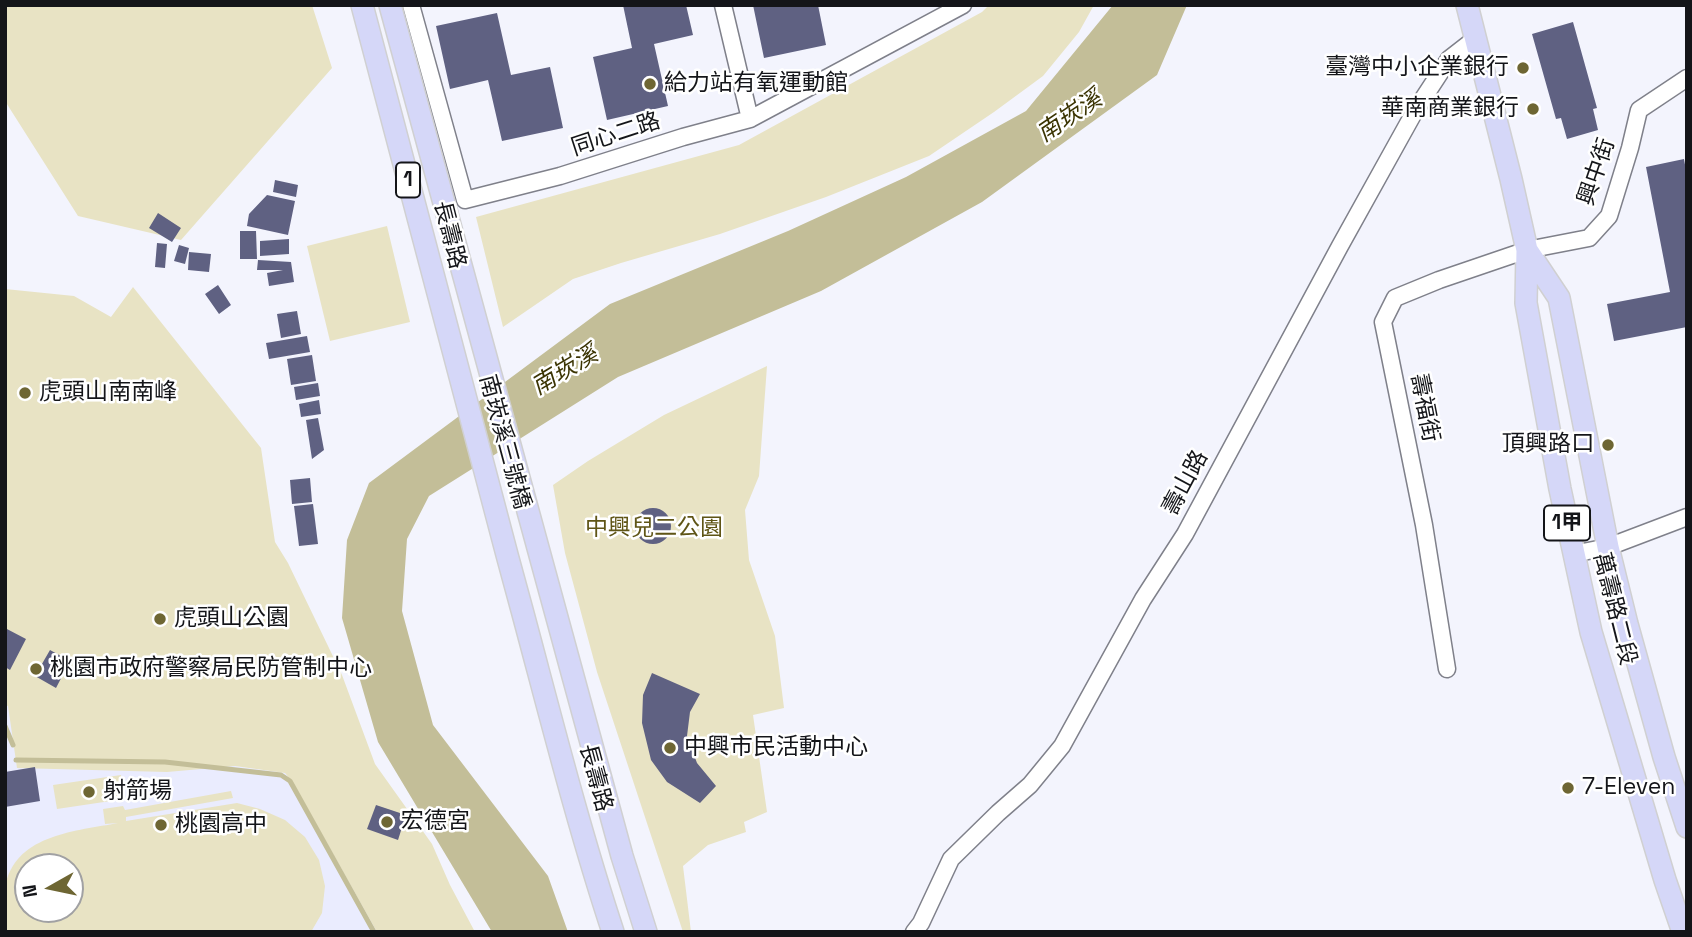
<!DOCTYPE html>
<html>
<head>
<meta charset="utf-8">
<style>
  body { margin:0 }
  #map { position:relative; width:1692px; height:937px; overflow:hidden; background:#f3f4fd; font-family:"Space Grotesk",sans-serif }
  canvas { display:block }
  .frame { position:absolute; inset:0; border:7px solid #141519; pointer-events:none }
  .north { position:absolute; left:14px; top:853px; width:70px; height:70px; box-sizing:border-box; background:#fff; border:2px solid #a1a1a3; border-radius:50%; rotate:261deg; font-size:19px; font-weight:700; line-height:28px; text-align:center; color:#141519 }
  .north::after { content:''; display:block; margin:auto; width:24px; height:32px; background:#6e6633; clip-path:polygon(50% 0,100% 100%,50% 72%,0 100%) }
</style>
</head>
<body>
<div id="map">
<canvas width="1692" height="937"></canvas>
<div class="frame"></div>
<div class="north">N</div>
</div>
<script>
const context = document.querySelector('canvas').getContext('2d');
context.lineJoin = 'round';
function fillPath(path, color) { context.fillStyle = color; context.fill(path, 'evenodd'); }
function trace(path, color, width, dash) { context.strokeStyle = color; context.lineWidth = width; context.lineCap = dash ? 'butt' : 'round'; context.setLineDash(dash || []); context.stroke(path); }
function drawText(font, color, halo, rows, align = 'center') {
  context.font = font + ' "Space Grotesk","Noto Sans TC",sans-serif'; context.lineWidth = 5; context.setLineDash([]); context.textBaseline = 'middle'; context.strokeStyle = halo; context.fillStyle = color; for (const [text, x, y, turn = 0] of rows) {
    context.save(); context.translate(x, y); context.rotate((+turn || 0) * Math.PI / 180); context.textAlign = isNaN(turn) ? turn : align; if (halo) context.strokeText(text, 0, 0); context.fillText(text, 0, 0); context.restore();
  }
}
const built = new Path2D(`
  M5 705 235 766 285 773 293 783 377 932H5ZM28 867H70V909H28Z`);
const green = new Path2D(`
  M5 5H312L332 68 181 240 78 216 5 101Z
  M989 5H1094L1079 32 1043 76 994 112 929 156 826 197 720 234 621 263 573 279 503 327 476 217 739 145 982 12Z
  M387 226 410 322 330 341 307 246Z
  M133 287 261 448 275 542 288 563 342 675 375 764 432 844 450 885 475 932H377L293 783 285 773 235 766 167 772 17 768 8 706 5 705V289L74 296 111 317Z
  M767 366 759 476 745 510 749 560 775 636 784 708 753 715 767 812 744 822 746 832 708 845 683 866 691 932H683L597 672 565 553 553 485 588 461 664 415Z
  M121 775 124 799 57 809 53 785Z
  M231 791 233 798 126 817V821L237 803 260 809 285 820 305 837 319 860 325 886 322 913 311 932H5C5 918 2 896 6 883 18 834 77 831 118 823L105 824 103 809 123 806 125 810ZM28 867H70V909H28Z`);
const water = new Path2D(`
  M1113 5H1187L1157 75 982 202 821 291 618 377 429 496 407 539 402 611 433 725 548 876 568 932H492L378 742 342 618 347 540 369 483 610 304 788 231 906 177 1026 111Z`);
const stream = new Path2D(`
  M5 726 13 745
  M16 760 165 762 281 775 290 781 374 932`);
const building = new Path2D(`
  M623 5H686L693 35 654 44 668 106 607 120 593 57 632 48Z
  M753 5H818L826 45 764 58Z
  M497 13 511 75 550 67 563 128 502 141 488 80 450 89 436 26Z
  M1573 22 1597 108 1593 109 1598 130 1567 139 1561 118 1556 119 1532 34Z
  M1684 159 1687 176V327L1614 341 1607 304 1670 292 1646 167Z
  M275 180 298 185 296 197 273 192Z
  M267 195 295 201 288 235 247 226 249 214Z
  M158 213 181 228 172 242 149 228Z
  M240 231H256L257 259H240Z
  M289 239V254L260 256V241Z
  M157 243 167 244 165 268 155 267Z
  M179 245 189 248 185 264 174 261Z
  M189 252 211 254 209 272 188 270Z
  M258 260 291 262 294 282 269 286 267 273 283 270H257Z
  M218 285 231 305 219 314 205 294Z
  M297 311 301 334 281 338 277 314Z
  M307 336 310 352 269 359 266 343Z
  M312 355 316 381 291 385 287 359Z
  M318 383 320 396 296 400 294 387Z
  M319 400 321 414 301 417 299 404Z
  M318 418 324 450 312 459 306 420Z
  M310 478 312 502 292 504 290 480Z
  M313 504 318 544 299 546 294 506Z
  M635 526a18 18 0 1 1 36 0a18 18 0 1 1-36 0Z
  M5 628 26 639 10 670 5 667Z
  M50 650 70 661 56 688 35 676Z
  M652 673 700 694 690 712 687 736 697 763 716 786 700 803 667 782 651 760 642 723 643 695Z
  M35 767 40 801 5 807V772Z
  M376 805 406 815 398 840 367 829Z`);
const minor = new Path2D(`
  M411 5 465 200 560 176 683 137 750 119 963 5
  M723 5 750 119
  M1573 554 1608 547 1687 517
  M1447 669 1424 525 1383 322 1395 298 1439 280 1527 250 1589 238 1609 216 1630 148 1639 110 1687 78
  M914 932 921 923 951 859 998 813 1030 785 1062 746 1143 599 1185 534 1340 246 1415 111 1449 59 1476 38`);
const major = new Path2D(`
  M362 5C416 207 467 409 522 610 551 718 578 826 613 932
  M390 5 622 856 646 932
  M1467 5 1511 179 1527 250 1526 303 1560 489 1591 632 1665 880 1683 932
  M1527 250 1559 298 1608 547 1627 624 1664 757 1687 827`);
const markers = [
  [1523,68,7,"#6e6633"],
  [650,84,7,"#6e6633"],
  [1533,109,7,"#6e6633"],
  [25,393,7,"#6e6633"],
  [1608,445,7,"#6e6633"],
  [160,619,7,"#6e6633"],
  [36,669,7,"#6e6633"],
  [670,748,7,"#6e6633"],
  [1568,788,7,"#6e6633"],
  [89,792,7,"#6e6633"],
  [387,822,7,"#6e6633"],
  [161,825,7,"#6e6633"]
];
const shields = [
  [408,180,24],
  [1567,523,46]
];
const shieldNames = [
  ["1",408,180],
  ["1甲",1567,523]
];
const poiNames = [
  ["臺灣中小企業銀行",1509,68,"right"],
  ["給力站有氧運動館",664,84],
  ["華南商業銀行",1519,109,"right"],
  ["虎頭山南南峰",39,393],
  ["頂興路口",1594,445,"right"],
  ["虎頭山公園",174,619],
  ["桃園市政府警察局民防管制中心",50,669],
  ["中興市民活動中心",684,748],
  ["7-Eleven",1582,788],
  ["射箭場",103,792],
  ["宏德宮",401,822],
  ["桃園高中",175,825]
];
const streetNames = [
  ["同心二路",616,135,-18],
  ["興中街",1597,172,-71],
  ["長壽路",449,235,76],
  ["壽福街",1424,408,79],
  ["南崁溪三號橋",504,442,75],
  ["壽山路",1186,483,-62],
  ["萬壽路二段",1614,609,76],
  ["長壽路",595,778,75]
];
const parkNames = [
  ["中興兒二公園",654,529]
];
const waterNames = [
  ["南崁溪",1070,117,-34],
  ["南崁溪",565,371,-31]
];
fillPath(built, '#eaecfe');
fillPath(green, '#e8e3c4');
fillPath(water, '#c3be98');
trace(stream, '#c3be98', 5);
fillPath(building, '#5f6182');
trace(minor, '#7f808a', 19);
trace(major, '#d0d0d1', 24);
trace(minor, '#fff', 16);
trace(major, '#d5d7f8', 21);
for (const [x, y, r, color] of markers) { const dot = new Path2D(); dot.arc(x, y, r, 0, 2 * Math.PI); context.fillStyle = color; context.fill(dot); trace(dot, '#fff', 2.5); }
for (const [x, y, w] of shields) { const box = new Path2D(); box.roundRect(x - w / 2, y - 17.5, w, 35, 5); context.fillStyle = '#fff'; context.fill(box); trace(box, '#141519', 2); }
drawText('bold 21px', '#141519', null, shieldNames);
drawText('23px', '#141519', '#fff', poiNames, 'left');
drawText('23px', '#141519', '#fff', streetNames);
drawText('23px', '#5f5516', '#fff', parkNames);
drawText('italic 24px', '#3b3403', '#fff', waterNames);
</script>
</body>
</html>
